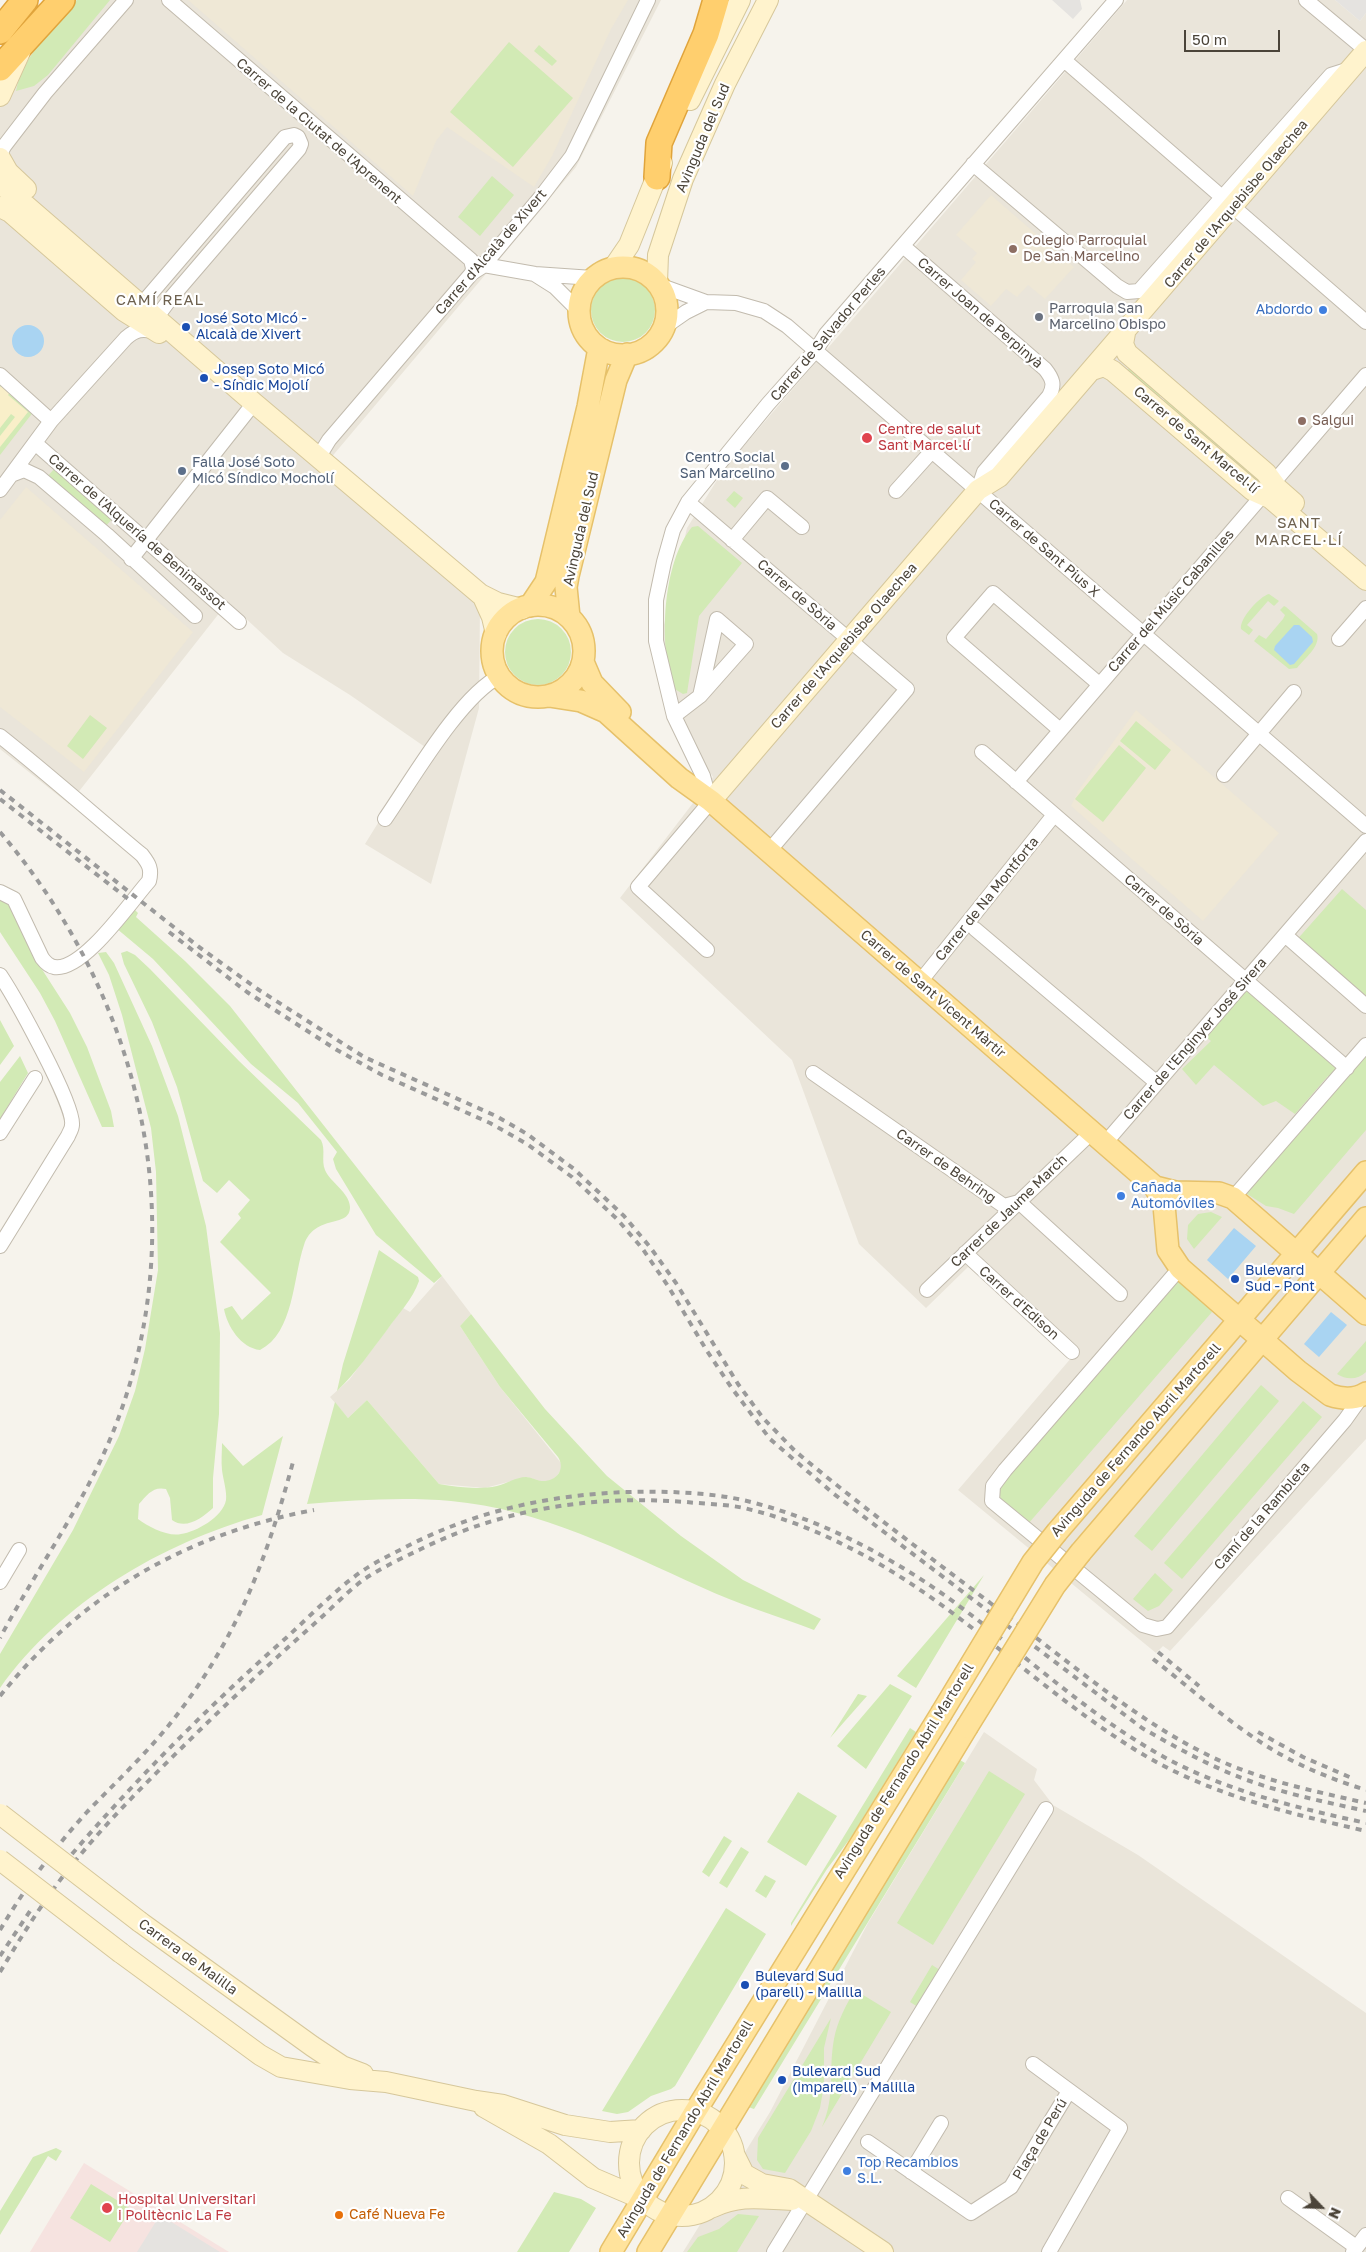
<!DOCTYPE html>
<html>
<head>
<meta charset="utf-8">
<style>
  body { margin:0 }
  #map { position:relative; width:1366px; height:2252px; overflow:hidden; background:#f6f3ec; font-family:"Golos Text",sans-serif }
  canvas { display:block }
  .north { position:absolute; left:1296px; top:2182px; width:50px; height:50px; -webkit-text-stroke:4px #fff; paint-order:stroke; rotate:114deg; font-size:14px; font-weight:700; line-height:20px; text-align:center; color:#4b4439 }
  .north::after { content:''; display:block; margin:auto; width:18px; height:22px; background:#4b4439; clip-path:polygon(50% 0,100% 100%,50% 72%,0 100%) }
  .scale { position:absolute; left:1184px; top:30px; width:96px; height:22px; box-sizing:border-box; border:2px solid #4b4439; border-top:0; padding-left:6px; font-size:15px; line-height:18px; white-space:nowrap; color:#4b4439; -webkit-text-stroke:4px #fff; paint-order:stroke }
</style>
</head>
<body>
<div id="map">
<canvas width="1366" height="2252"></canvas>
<div class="north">N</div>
<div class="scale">50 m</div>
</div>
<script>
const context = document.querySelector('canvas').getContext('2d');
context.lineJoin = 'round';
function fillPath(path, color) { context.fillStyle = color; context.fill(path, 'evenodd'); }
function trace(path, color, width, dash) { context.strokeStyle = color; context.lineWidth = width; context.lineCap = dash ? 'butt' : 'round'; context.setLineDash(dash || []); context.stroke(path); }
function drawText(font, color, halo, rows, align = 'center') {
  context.font = font + ' "Golos Text",sans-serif'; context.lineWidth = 4.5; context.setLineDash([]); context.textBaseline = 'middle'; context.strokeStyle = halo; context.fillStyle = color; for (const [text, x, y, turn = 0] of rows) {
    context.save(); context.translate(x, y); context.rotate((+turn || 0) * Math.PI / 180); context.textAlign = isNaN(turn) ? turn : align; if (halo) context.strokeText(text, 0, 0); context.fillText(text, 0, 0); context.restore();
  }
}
const residential = new Path2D(`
  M70 0H661L576 167 324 466 480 604 479 708 431 884 365 844 425 747 350 695 283 653 228 602 69 804 0 749V108L3 97 39 33Z
  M1127 0H1335L1360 21 1366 13V1439L1170 1651 1163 1646 1156 1653 958 1490 1072 1357 968 1267 926 1308 859 1244 792 1060 620 898 713 777 680 724 662 633 687 528 724 469Z
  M442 1276 471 1314 460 1326 500 1387 561 1463V1470L556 1477 550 1481H540L527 1477 485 1488 439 1484 367 1400 348 1418 330 1397 349 1380 403 1308 410 1312Z
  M984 1732 1037 1769 1034 1780 1053 1805 1138 1855 1366 2013V2252H683L770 2112 868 1923Z`);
const education = new Path2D(`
  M188 0H628L611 29 552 156 534 187 447 127 436 141 413 196Z
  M991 195 1074 267 1045 299 1028 285 1017 297 1006 289 991 306 961 280 976 262 972 259 977 253 956 235Z
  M26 487 193 632 84 772 0 707V520Z
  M1136 710 1279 833 1203 921 1071 806 1078 791Z`);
const medical = new Path2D(`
  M84 2163 229 2252H30Z`);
const green = new Path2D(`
  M77 0H110L48 75 34 86 16 91C23 56 54 26 77 0Z
  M509 42 573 98 513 167 450 112Z
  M539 45 557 61 552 66 534 51Z
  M492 176 514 195 480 236 458 217Z
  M591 310a32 32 0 1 1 64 0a32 32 0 1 1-64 0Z
  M1133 364 1164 391 1157 400 1125 373Z
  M0 382 34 411 0 455Z
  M1168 396 1222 442 1215 451 1160 405Z
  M1225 445 1262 476 1254 485 1218 454Z
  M55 468 113 518 105 527 47 477Z
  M734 491 743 498 735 508 726 500Z
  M698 526 742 563 699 616 687 693 683 694 673 688C659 645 662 563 692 527Z
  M1269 594 1279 601 1274 606 1268 601 1247 625 1253 630 1249 635 1241 629C1239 619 1260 596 1269 594Z
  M1284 606 1286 607 1317 634C1321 646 1304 659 1297 668L1289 669 1254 641 1259 635 1266 639 1283 619 1285 615 1280 610Z
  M505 652a33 33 0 1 1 66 0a33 33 0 1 1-66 0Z
  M90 715 107 728 83 759 67 746Z
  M1136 721 1171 750 1155 770 1120 741Z
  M1119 745 1146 768 1103 822 1075 799Z
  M1342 889 1366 910V1006L1294 943Z
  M0 899 8 903 36 960 70 1013 87 1047 111 1111 114 1127H102L55 1021 40 993 0 932Z
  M133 908 138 913 136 917 185 961 230 1006 442 1276 434 1283 376 1235 336 1169 333 1159 337 1152 298 1103 251 1064 153 959 116 928Z
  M127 951 135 955 150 969 239 1061 321 1140C326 1150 321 1160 325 1170 330 1182 350 1193 350 1207 350 1229 315 1213 304 1245 293 1277 294 1333 260 1350 241 1348 227 1326 224 1309L232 1306 242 1320 271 1293 220 1242 241 1218 238 1214 250 1200 229 1180 217 1193 203 1181 177 1087 152 1022 124 964 121 953Z
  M106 952 114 963 152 1046 178 1116 206 1226 220 1333 219 1414 213 1478V1508C202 1518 186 1530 172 1520L170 1498 166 1489C153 1486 147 1495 139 1504L138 1519C149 1527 168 1537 181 1534 196 1532 223 1517 226 1500 227 1491 223 1479 222 1470 221 1461 222 1452 222 1443L243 1466 283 1436 262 1515C162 1543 61 1602 0 1688V1654L73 1530 119 1436 135 1391 145 1349 158 1270 156 1172 151 1128 122 1015 109 975 98 953Z
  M1251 989 1337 1065V1073L1332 1079 1328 1076 1295 1114 1276 1101 1263 1106 1214 1065 1196 1085 1182 1069 1211 1041 1204 1035 1242 990Z
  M0 1020 14 1046 0 1065Z
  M1366 1052V1130L1294 1214 1278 1208 1266 1206 1244 1192Z
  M20 1056 28 1073 0 1119V1082Z
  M1211 1212 1222 1217 1194 1249 1187 1239 1188 1225 1198 1214Z
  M379 1250 418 1277 419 1281C413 1299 398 1314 387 1330 371 1351 356 1373 337 1391L343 1364Z
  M1175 1279 1207 1305 1212 1312 1028 1524 1001 1501 998 1482Z
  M471 1314 545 1409 607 1476 681 1536 743 1580 821 1619 814 1630C777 1616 738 1604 701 1587 621 1551 540 1509 451 1501 403 1497 355 1500 307 1504L335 1402 348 1418 367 1400 439 1484C457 1487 478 1490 497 1486 506 1484 516 1477 526 1477 531 1477 536 1480 541 1481 556 1482 566 1470 558 1457L500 1387 460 1326Z
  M1366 1341V1372C1358 1380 1346 1380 1337 1374Z
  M1261 1385 1279 1401 1152 1551 1134 1536Z
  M1303 1401 1322 1417 1182 1579 1164 1563Z
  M1155 1573 1173 1590 1159 1606 1148 1611 1133 1599Z
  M984 1575 916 1688 897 1676Z
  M890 1684 912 1696 866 1769 837 1746Z
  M858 1694 867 1696 830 1738Z
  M910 1728 916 1732 852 1836 827 1869 791 1926V1923Z
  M960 1760 965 1763 754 2109 748 2107Z
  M989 1771 1025 1794 933 1945 897 1923Z
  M798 1792 837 1816 806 1866 767 1842Z
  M724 1836 732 1841 709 1877 702 1872Z
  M741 1847 749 1852 727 1888 719 1883Z
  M765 1875 776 1881 766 1898 755 1891Z
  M726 1908 766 1934 675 2086 671 2089 651 2096 628 2112 617 2114 602 2111Z
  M932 1965 940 1970 918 2007 910 2002Z
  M855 1990 891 2012 822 2127C836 2094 828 2072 834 2039 837 2022 846 2005 855 1990Z
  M831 2018 824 2048V2085L820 2108 811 2131 785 2173 763 2169 757 2160 758 2138Z
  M56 2148 62 2151 56 2161 48 2156 0 2235V2211L33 2157Z
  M91 2184 131 2209 110 2242 70 2218Z
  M554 2192 581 2199 596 2208 569 2252H517Z
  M738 2214 759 2216 737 2252H687L698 2237 719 2229Z`);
const sand = new Path2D(`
  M3 384 11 391 8 395 28 412 0 447V436L15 417 11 414 0 428V387Z`);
const parking = new Path2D(`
  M1052 0H1080L1082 9 1073 19Z
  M1335 0H1366V13L1360 21Z
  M160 2215 220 2252H137Z`);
const water = new Path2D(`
  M12 341a16 16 0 1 1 32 0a16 16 0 1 1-32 0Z
  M1294 625H1299L1312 637 1313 642 1294 664 1290 665 1274 650 1275 646Z
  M1234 1228 1256 1246 1228 1279 1207 1260Z
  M1331 1312 1347 1325 1319 1357 1304 1344Z`);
const street = new Path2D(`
  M169 0 471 260 473 268 472 273
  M1306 0 1366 50
  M1064 60 1366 322
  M1 160 2 150 5 145 45 93 126 0
  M973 164 1117 286 1127 292 1139 291 1331 75 1350 69
  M903 246 1045 369C1053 379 1055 385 1049 396L984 472 978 490
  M478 264 535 274 593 278
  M536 275 555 287 578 310
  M659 285 706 302 736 303 764 311 787 326 1366 826
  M141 305 285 137 294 135 298 137 301 144 299 149 171 298 156 318
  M663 328 686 312 706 302
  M0 375 51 421
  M35 443 239 622
  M318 458 329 440 472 273 483 266 540 198 572 156 648 0
  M11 475 24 470 39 477 107 535 195 616
  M0 490 51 421 126 338C136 329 142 329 154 331
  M896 491 932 451
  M688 502 907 689 769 851
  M732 540 767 498 802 527
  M131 559 254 403
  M1339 639 1366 608
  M674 716 700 696 746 644 717 619 700 696
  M1060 730 954 638 993 593 1099 684
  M0 736C48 774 94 815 142 855 149 864 152 869 149 881 131 901 83 972 54 967 49 966 45 962 42 958L14 899 0 892
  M982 752 1347 1068
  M1224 775 1294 692
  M1016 782 1366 375
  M707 791 703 776 674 716 656 641V600L664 562 673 530 688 502 768 404 816 350 826 334 1116 0
  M385 819C412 780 460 696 500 676
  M975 929 1157 1083
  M1285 935 1366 1006
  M707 950 638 887 711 801
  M0 975C14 996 75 1105 72 1125 72 1129 69 1133 68 1136L0 1246
  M919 983 1054 815
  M813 1073 1004 1206 1019 1202 1120 1294
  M0 1133 35 1078
  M1106 1142 1366 841
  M1233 1198 1366 1045
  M965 1253 1072 1352
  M1180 1268 1005 1470 993 1486 992 1501 1143 1625 1157 1629 1167 1627 1345 1420 1362 1396
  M927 1290 1092 1132
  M0 1582 19 1550
  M1033 2064 1120 2128 1049 2252
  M868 2142 971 2213 1011 2187 1069 2091
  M911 2172 941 2123
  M1288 2198 1356 2247
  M774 2252 1046 1809
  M1353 2252 1366 2235`);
const secondary = new Path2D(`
  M0 96 20 52
  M690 100 740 0
  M0 158 8 172 26 189
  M0 183 254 403 480 594 498 603 522 609
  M0 207 10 212 124 311 159 333
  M614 267 629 245 662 163
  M657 283 658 255 683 179 725 84 768 0
  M1125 333 1123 344 1127 353 1266 473 1277 488 1294 503
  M1092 370 1104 366 1113 371 1252 490 1270 498 1366 580
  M483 597 492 617 496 634
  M711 801 978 490 999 477 1366 51
  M140 1922 312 2046 342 2066 363 2074
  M121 1953 260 2055 281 2067 350 2079 386 2082 476 2101 503 2105 565 2125 610 2132 641 2130
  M484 2107 549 2144 593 2178 642 2199
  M629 2163a53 53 0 1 1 106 0a53 53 0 1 1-106 0Z
  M734 2154 744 2174 762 2184 789 2189 883 2252
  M713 2207C742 2194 761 2199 792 2200`);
const primary = new Path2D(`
  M579 311a44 44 0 1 1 88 0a44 44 0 1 1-88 0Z
  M492 651a46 46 0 1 1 92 0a46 46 0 1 1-92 0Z
  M530 606 546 582 588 407 599 348
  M569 617 566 587 568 576 616 380 627 354
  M583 662 592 683 620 712
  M549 696 581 701 606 712 679 778 711 801 1155 1187 1164 1205 1168 1250 1180 1268 1298 1371 1330 1395C1342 1399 1355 1400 1366 1393
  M1155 1187 1175 1192 1219 1193 1233 1198 1366 1314
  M1057 1532 1366 1172
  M1081 1552 1366 1218
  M611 2252 695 2112 941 1714
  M648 2252 967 1727`);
const highway = new Path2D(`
  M0 31 25 0
  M0 68 62 0
  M657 177 659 143 706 34 716 0`);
const rail = new Path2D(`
  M0 790 199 947 259 990 364 1057 496 1116 527 1134 574 1169 624 1216 650 1247 676 1283 738 1384 763 1418 795 1451C867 1511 943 1567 1018 1624 1082 1672 1142 1724 1214 1758 1263 1781 1314 1791 1366 1803
  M0 799 132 902
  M0 832C143 1000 197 1229 111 1437 81 1509 36 1570 0 1638
  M169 932 247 992 337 1050 382 1075 490 1123 527 1144 572 1177 617 1219 642 1248 668 1286 707 1351 731 1387 770 1439 834 1494 1142 1728C1172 1745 1202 1762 1234 1775 1276 1792 1321 1801 1366 1811
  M1158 1652 1199 1686
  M1153 1659C1190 1688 1226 1720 1265 1745 1296 1765 1331 1779 1366 1790
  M0 1696C82 1594 186 1534 314 1510
  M1258 1732 1303 1757 1354 1779
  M72 1854C138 1777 210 1705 286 1638 308 1618 330 1595 354 1577 368 1566 384 1558 400 1550 484 1505 577 1489 671 1492 696 1493 722 1495 747 1501 808 1516 866 1544 919 1578 998 1629 1064 1697 1145 1746 1213 1788 1289 1806 1366 1823
  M0 1930C25 1888 54 1848 87 1812 116 1782 147 1753 173 1720 237 1638 266 1562 293 1462
  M0 1956 32 1908
  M0 1972C20 1939 40 1906 64 1875 106 1821 156 1773 205 1725 241 1690 277 1657 314 1624 330 1610 346 1593 363 1580 381 1568 402 1558 421 1549 505 1508 594 1495 686 1502 705 1504 725 1504 744 1508 778 1516 813 1529 844 1545 951 1597 1033 1686 1134 1749 1206 1794 1284 1812 1366 1831`);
const secondaryBridge = new Path2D(`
  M0 1814 140 1922
  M0 1860 121 1953`);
const primaryBridge = new Path2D(`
  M941 1714 1033 1562 1057 1532
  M967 1727 1055 1585 1081 1552`);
const markers = [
  [1013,249,5,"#8d6e63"],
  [1323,310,5,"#3f7fe0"],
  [1039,317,5,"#6b7280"],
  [186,327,5,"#1a4fb4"],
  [204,378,5,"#1a4fb4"],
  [1302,421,5,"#8d6e63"],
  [867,438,6,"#e0444e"],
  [785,466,5,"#5c6f8a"],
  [182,471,5,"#5c6f8a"],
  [1121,1196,5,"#3f7fe0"],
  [1235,1279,5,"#1a4fb4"],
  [745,1985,5,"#1a4fb4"],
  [782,2080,5,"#1a4fb4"],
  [847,2171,5,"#3f7fe0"],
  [107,2208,6,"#e0444e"],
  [339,2215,5,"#e8710a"]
];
const streetNames = [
  ["Carrer de la Ciutat de l'Aprenent",319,131,41],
  ["Avinguda del Sud",703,138,-67],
  ["Carrer de l'Arquebisbe Olaechea",1236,204,-50],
  ["Carrer d'Alcalà de Xivert",491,252,-49],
  ["Carrer Joan de Perpinyà",980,313,41],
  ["Carrer de Salvador Perles",828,334,-50],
  ["Carrer de Sant Marcel·lí",1196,440,40],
  ["Avinguda del Sud",581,529,-77],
  ["Carrer de l'Alquería de Benimassot",137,532,41],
  ["Carrer de Sant Pius X",1044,548,41],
  ["Carrer de Sòria",797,595,41],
  ["Carrer del Músic Cabanilles",1171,601,-49],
  ["Carrer de l'Arquebisbe Olaechea",844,646,-49],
  ["Carrer de Na Montforta",987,899,-51],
  ["Carrer de Sòria",1164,910,41],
  ["Carrer de Sant Vicent Màrtir",933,994,41],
  ["Carrer de l'Enginyer José Sirera",1195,1039,-49],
  ["Carrer de Behring",946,1166,35],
  ["Carrer de Jaume March",1009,1211,-44],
  ["Carrer d'Edison",1019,1303,42],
  ["Avinguda de Fernando Abril Martorell",1136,1440,-49],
  ["Camí de la Rambleta",1262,1516,-49],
  ["Avinguda de Fernando Abril Martorell",904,1771,-58],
  ["Carrera de Malilla",188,1957,36],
  ["Avinguda de Fernando Abril Martorell",685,2129,-59],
  ["Plaça de Perú",1040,2139,-59]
];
const educationNames = [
  ["Colegio Parroquial",1023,241],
  ["De San Marcelino",1023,257],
  ["Salgui",1312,421]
];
const worshipNames = [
  ["Parroquia San",1049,309],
  ["Marcelino Obispo",1049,325]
];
const shopNames = [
  ["Abdordo",1313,310,"right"],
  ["Cañada",1131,1188],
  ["Automóviles",1131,1204],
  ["Top Recambios",857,2163],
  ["S.L.",857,2179]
];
const transitNames = [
  ["José Soto Micó -",196,319],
  ["Alcalà de Xivert",196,335],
  ["Josep Soto Micó",214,370],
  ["- Síndic Mojolí",214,386],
  ["Bulevard",1245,1271],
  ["Sud - Pont",1245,1287],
  ["Bulevard Sud",755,1977],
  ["(parell) - Malilla",755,1993],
  ["Bulevard Sud",792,2072],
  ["(imparell) - Malilla",792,2088]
];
const healthNames = [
  ["Centre de salut",878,430],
  ["Sant Marcel·lí",878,446],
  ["Hospital Universitari",118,2200],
  ["i Politècnic La Fe",118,2216]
];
const serviceNames = [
  ["Centro Social",775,458],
  ["San Marcelino",775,474],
  ["Falla José Soto",192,463,"left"],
  ["Micó Síndico Mocholí",192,479,"left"]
];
const foodNames = [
  ["Café Nueva Fe",349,2215]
];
const neighbourhoodNames = [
  ["CAMÍ REAL",160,300],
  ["SANT",1299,523],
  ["MARCEL·LÍ",1299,540]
];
fillPath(residential, '#eae5da');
fillPath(education, '#efe8d6');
fillPath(medical, '#f6e3e0');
fillPath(green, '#d2eab5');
fillPath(sand, '#f9efc9');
fillPath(parking, '#e5e3e0');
fillPath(water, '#a9d4f2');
trace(street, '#c2bbae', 16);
trace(secondary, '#d6c79b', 22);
trace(primary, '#e6c16a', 24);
trace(highway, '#e0a43c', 28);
trace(street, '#fff', 14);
trace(secondary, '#fff3cd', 20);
trace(primary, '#ffe39c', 21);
trace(highway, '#ffcf6e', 25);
trace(rail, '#9a9a9a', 4, [6, 6]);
trace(secondaryBridge, '#d6c79b', 22, []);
trace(primaryBridge, '#e6c16a', 24, []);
trace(secondaryBridge, '#fff3cd', 20);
trace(primaryBridge, '#ffe39c', 21);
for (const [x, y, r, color] of markers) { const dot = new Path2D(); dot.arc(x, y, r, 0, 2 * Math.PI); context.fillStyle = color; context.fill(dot); trace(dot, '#fff', 2); }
drawText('14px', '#4b4439', '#fff', streetNames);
drawText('14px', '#785e54', '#fff', educationNames, 'left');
drawText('14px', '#5b616d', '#fff', worshipNames, 'left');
drawText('14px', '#366cbe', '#fff', shopNames, 'left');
drawText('14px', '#164399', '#fff', transitNames, 'left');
drawText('14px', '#be3a42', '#fff', healthNames, 'left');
drawText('14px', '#4e5e75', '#fff', serviceNames, 'right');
drawText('14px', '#c56008', '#fff', foodNames, 'left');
context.letterSpacing = '1px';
drawText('15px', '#6e6250', '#fff', neighbourhoodNames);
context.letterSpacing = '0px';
</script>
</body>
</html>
